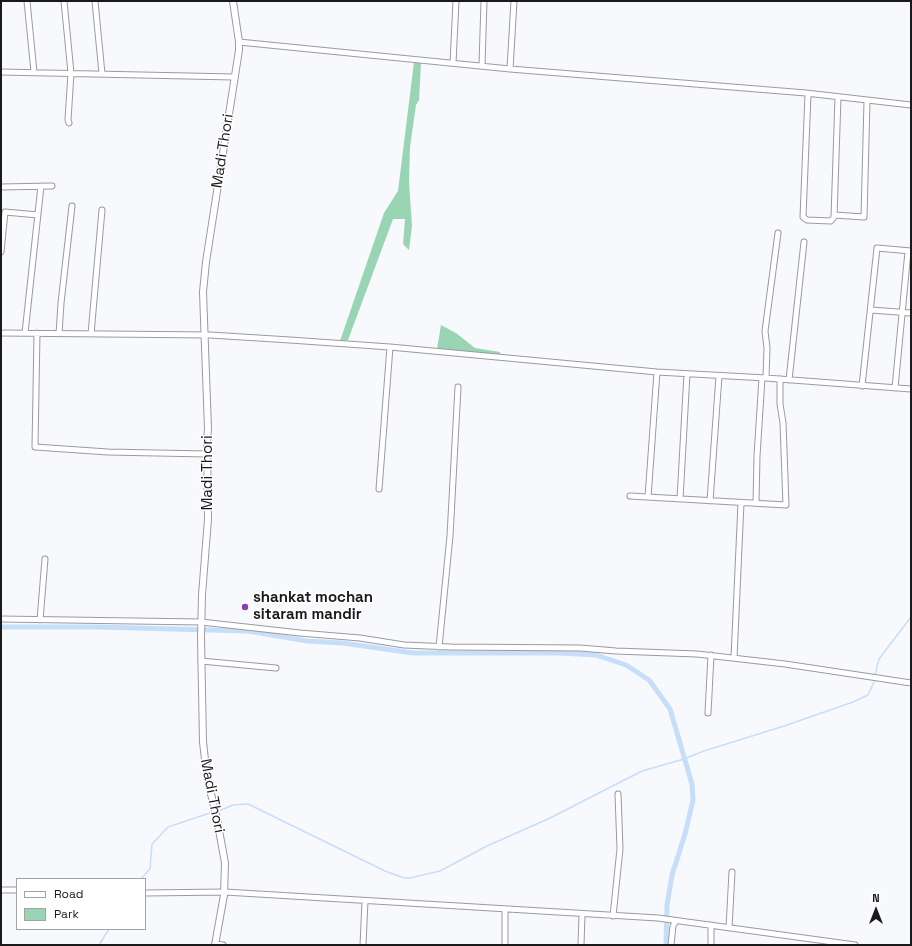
<!DOCTYPE html>
<html>
<head>
<meta charset="utf-8">
<style>
  body { margin:0 }
  #map { position:relative; width:912px; height:946px; overflow:hidden; background:#f8f9fd; font-family:"Space Grotesk",sans-serif }
  canvas { display:block }
  .frame { position:absolute; inset:0; border:2px solid #1a1a1b; pointer-events:none }
  .legend { position:absolute; left:16px; top:878px; width:130px; height:52px; box-sizing:border-box; background:#fff; border:1px solid #a3a3a4; margin:0; padding:5px 7px; list-style:none; font-size:12px; color:#1a1a1b }
  .legend li { display:flex; align-items:center; gap:8px; height:20px }
  .legend b { width:20px; border:1px solid #a3a3a4 }
  .north { position:absolute; left:856px; top:890px; width:40px; height:40px; -webkit-text-stroke:3px #fff; paint-order:stroke; rotate:0deg; font-size:11px; font-weight:700; line-height:16px; text-align:center; color:#1a1a1b }
  .north::after { content:''; display:block; margin:auto; width:14px; height:18px; background:#1a1a1b; clip-path:polygon(50% 0,100% 100%,50% 72%,0 100%) }
</style>
</head>
<body>
<div id="map">
<canvas width="912" height="946"></canvas>
<div class="frame"></div>
<ul class="legend">
<li><b style="height:5px;background:#fff"></b>Road</li>
<li><b style="height:11px;background:#99d5b4"></b>Park</li>
</ul>
<div class="north">N</div>
</div>
<script>
const context = document.querySelector('canvas').getContext('2d');
context.lineJoin = 'round';
function fillPath(path, color) { context.fillStyle = color; context.fill(path, 'evenodd'); }
function trace(path, color, width, dash) { context.strokeStyle = color; context.lineWidth = width; context.lineCap = dash ? 'butt' : 'round'; context.setLineDash(dash || []); context.stroke(path); }
function drawText(font, color, halo, rows, align = 'center') {
  context.font = font + ' "Space Grotesk",sans-serif'; context.lineWidth = 3; context.setLineDash([]); context.textBaseline = 'middle'; context.strokeStyle = halo; context.fillStyle = color; for (const [text, x, y, turn = 0] of rows) {
    context.save(); context.translate(x, y); context.rotate((+turn || 0) * Math.PI / 180); context.textAlign = isNaN(turn) ? turn : align; if (halo) context.strokeText(text, 0, 0); context.fillText(text, 0, 0); context.restore();
  }
}
const green = new Path2D(`
  M414 62 421 63 419 100 416 105 410 147 409 182 412 226 409 250 403 244 405 219H393L348 340 340 341 384 213 398 191Z
  M441 325 456 333 475 348 500 352V355L437 349Z`);
const stream = new Path2D(`
  M875 675 879 659 911 617
  M219 811 233 805 248 804 385 871 404 878H410L440 871 487 846 550 818 642 771 684 759 704 751 784 726 853 702 868 695 874 682
  M141 879 150 869 152 844 168 827 210 813
  M99 945 109 929`);
const canal = new Path2D(`
  M1 627H97L248 631 307 641 342 643 413 653H560L596 655 626 665 649 680 670 709 692 784 693 800 685 834 672 875 667 905 666 945`);
const minor = new Path2D(`
  M27 1 34 72
  M64 1 71 73 68 120 69 123
  M95 1 102 74
  M239 42 510 69 806 93 911 105
  M453 63 456 1
  M482 65 484 1
  M510 69 514 1
  M1 72 234 77
  M808 94 803 217 807 220 831 221 834 217 838 97
  M1 187 52 186
  M834 215 864 217 867 101
  M1 252 5 212 38 215
  M871 310 911 313
  M1 333 210 335 290 340 390 347 657 372 766 378 911 389
  M25 333 41 186
  M37 333 35 447 108 452 207 454
  M59 334 61 303 72 206
  M91 334 102 210
  M766 378 767 348 765 331 778 233
  M789 380 804 242
  M862 386 877 248 911 251
  M895 388 908 251
  M379 489 390 347
  M630 496 786 505 783 423 780 404V379
  M648 497 657 372
  M680 499 687 374
  M710 501 719 376
  M756 503 757 456 762 378
  M1 619 201 622 300 633 360 638 404 645 451 647 580 648 616 651 697 654 785 664 911 683
  M40 620 45 559
  M439 647 450 536 458 387
  M734 658 741 503
  M201 661 276 668
  M708 713 711 655
  M1 890H17
  M145 893 225 892 658 918 855 945
  M613 916 620 849 618 794
  M711 925V945
  M729 928 732 872
  M215 944 223 945
  M363 945 365 901
  M505 945V909
  M581 945 582 914
  M671 945 673 926 676 921`);
const major = new Path2D(`
  M215 945 224 895 225 863 217 819 207 777 203 742 201 638 202 595 208 519 207 441 208 429 203 292 206 262 239 50V42L233 1`);
const markers = [
  [245,607,4,"#8d3dad"]
];
const streetNames = [
  ["Madi Thori",223,151,-81],
  ["Madi Thori",208,473,-90],
  ["Madi Thori",212,796,79]
];
const poiNames = [
  ["shankat mochan",253,598],
  ["sitaram mandir",253,615]
];
fillPath(green, '#99d5b4');
trace(stream, '#c7def9', 1.5);
trace(canal, '#c7def9', 5);
trace(minor, '#9b9b9f', 7);
trace(major, '#9b9b9f', 8);
trace(minor, '#fff', 5);
trace(major, '#fff', 6);
for (const [x, y, r, color] of markers) { const dot = new Path2D(); dot.arc(x, y, r, 0, 2 * Math.PI); context.fillStyle = color; context.fill(dot); trace(dot, '#fff', 1.5); }
drawText('15px', '#1a1a1b', '#fff', streetNames);
drawText('bold 15px', '#1a1a1b', '#fff', poiNames, 'left');
</script>
</body>
</html>
